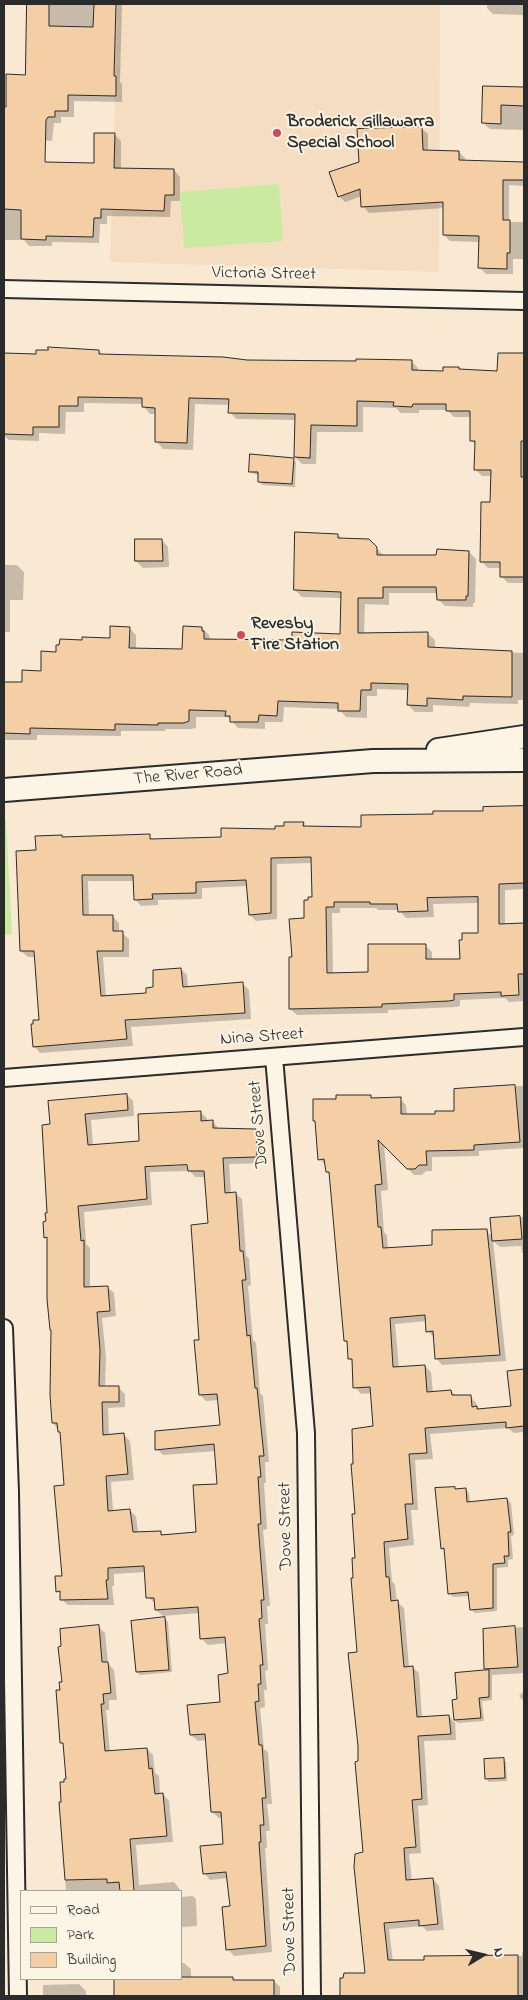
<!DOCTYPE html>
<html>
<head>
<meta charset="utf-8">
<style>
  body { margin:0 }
  #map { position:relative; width:528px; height:2000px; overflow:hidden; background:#fae9d2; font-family:"Indie Flower",sans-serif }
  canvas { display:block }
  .frame { position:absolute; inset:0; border:5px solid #2b2b2b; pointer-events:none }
  .legend { position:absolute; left:20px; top:1890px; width:162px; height:90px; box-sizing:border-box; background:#fcf5e5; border:1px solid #a8a49b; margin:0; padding:6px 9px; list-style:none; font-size:15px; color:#2b2b2b }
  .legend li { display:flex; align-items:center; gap:10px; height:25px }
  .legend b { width:25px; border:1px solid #a8a49b }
  .north { position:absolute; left:458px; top:1930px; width:50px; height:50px; -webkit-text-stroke:4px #fcf5e5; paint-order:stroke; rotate:81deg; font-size:14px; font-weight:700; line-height:20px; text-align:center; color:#2b2b2b }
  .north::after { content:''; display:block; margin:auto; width:18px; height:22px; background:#2b2b2b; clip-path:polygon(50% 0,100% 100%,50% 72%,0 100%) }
</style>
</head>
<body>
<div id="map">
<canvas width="528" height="2000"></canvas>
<div class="frame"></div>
<ul class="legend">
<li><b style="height:6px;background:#fcf5e5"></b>Road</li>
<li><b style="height:14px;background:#caeaa2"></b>Park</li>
<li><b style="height:14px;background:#f4cea4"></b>Building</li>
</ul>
<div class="north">N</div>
</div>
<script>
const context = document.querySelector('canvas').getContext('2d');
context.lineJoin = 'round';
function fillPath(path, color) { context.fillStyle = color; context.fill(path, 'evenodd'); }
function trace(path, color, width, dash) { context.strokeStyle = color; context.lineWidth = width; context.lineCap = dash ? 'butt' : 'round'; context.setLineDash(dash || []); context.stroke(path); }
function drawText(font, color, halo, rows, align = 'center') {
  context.font = font + ' "Indie Flower",sans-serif'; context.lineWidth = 4; context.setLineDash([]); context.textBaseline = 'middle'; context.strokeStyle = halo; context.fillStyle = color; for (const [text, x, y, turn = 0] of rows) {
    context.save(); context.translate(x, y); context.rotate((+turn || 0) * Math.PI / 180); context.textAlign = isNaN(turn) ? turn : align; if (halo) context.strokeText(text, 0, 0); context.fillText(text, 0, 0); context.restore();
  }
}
const built = new Path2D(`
  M118 4H440L439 272 110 262Z`);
const green = new Path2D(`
  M279 184 283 241 184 248 180 192Z
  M4 820H6L12 934 4 935Z`);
const shadow = new Path2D(`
  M28 4H122L120 82 122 84V102L74 101V117H61V123H54L52 141 8 139 4 135V108L7 109 26 76Z
  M487 4H524V15L493 14 487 8Z
  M484 87 524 88V130L490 129 483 123Z
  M421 128 428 134V151L459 152 465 158V162L524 163V186L509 185V222H523L524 224V259H513V274H486L480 268V242L450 241 444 235 445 208 369 213 363 206 362 196 345 202 339 196 360 163Z
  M114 134 121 141V169L174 170 180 177V201H171L170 217 107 216V224H100L99 243 52 242V246H29L24 240H4V164H95Z
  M99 351 103 355 247 361H411L418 368V372H498L499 353 524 354V583H508L501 576V568H488L481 561 491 503 492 476H482L475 469 476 445 471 440V417H454L447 410H419V413H401L396 408 363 407V432H317L316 464H302L295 457 296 420 236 419 230 412V405L195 404 193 450 163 449 157 442 156 414H150L144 407V404L84 403V412H66L65 434 39 433V441L9 440 4 435V354L37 356Z
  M293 459 296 462 295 487 262 485 259 481V475L254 474 251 471Z
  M338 535 342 539 369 540 384 556H438L469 552 476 559 475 603H473V607L445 606 438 599V593H389V605L365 604 364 634H428L435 640V649L524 653V700H518V704L470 703 469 707 433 705V712H415L408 705 409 690 377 689V696H367V718L346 717 339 709 284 707 283 722H265V729L238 728 228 717H196V728L191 729H165V731H121V736L37 735V740H4V683H23L42 672 57 653 83 641 111 639 129 628 136 635V650H184L202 628 209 635 210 640 293 641 341 635 342 598 302 597 295 590Z
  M162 540 168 547 169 567 143 568 136 561Z
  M4 565H17L24 572 23 600H10V632H4Z
  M524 806V889L505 890V925L524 924V1001L509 1002 505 998 460 1000V1006L456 1007 388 1010V1013L297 1015 290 1009 293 958 313 898 312 863 277 864V919L256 921 250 915 247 886 202 888V899L158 900V905L141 906 135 899 134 881H88L89 917 112 916 119 923V933H122L129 939V957H103L106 997 148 994 181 969 187 975 188 988 243 984 249 990 251 1019 131 1027 133 1046 40 1053 34 1046 41 1021 36 957H28L21 951 37 851 61 836 63 838 149 836 153 840 222 839 276 830 303 823 307 827 362 828V816L485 812V808ZM479 903 480 934 461 961 432 960V952L425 945 369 973 333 974 332 913H340V908H376L378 910H399L406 918 434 917 433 904Z
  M514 1086H524V1148L479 1151V1156L432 1157V1171H426L422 1175H414L384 1144 388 1190 381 1191 384 1232 387 1235 388 1249 434 1246 486 1231 493 1237 492 1219 524 1217V1255L522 1252 521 1246 500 1247 493 1241 506 1361 442 1365 436 1358 434 1338 428 1331 427 1321 395 1324 399 1368 425 1366 431 1372 433 1393 451 1391 456 1396H470L476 1403 479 1410 512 1407 509 1372 524 1371V1432L514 1433 508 1428 430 1434 433 1459 415 1460 418 1510H411L414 1545 389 1548 392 1581 395 1585 397 1602 404 1608 409 1667H412L419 1673 422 1718 449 1716 455 1723 454 1701 458 1700 489 1671 486 1668 484 1630 524 1627V1673L492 1675V1700L482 1701 484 1721 458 1723 455 1720 456 1740 424 1741 428 1805 418 1806 421 1853 409 1854 412 1881 433 1879 439 1886 444 1930 427 1931 422 1926 389 1929 393 1962 426 1961V1957L522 1956V1952H524V1996H341V1979L366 1974 364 1852 359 1763 358 1653 354 1579 356 1515 374 1428 372 1393 361 1394 355 1387 353 1362 349 1358 348 1344 345 1341 331 1176 327 1172 326 1165 319 1159 317 1123 315 1121 337 1100 370 1096 373 1099H400L406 1105 407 1115H436L456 1112Z
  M127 1095 133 1101 134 1116 91 1120 93 1146 140 1142 200 1112 207 1118V1122L213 1121 219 1130H255L262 1136 263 1163 229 1164 231 1193H235L242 1199 246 1255 249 1259 251 1285 248 1286 253 1340 256 1343 260 1393 263 1396 269 1462H265L266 1483H264L267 1529 263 1530 270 1606H267L268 1624H265L268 1670 265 1671 267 1690H264L265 1707 260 1708 264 1749 268 1752 272 1804H267L270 1831H266L267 1848H265L272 1952 234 1956 228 1949 232 1907 228 1878 210 1880 204 1873 224 1845 222 1818H219L212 1812 206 1740 198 1741 191 1735 222 1703 229 1674 227 1643 208 1645 202 1639 199 1613 163 1616 156 1610V1604L148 1597 146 1572 114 1574V1586H112L114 1605H68L61 1599V1594L58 1591 63 1577 65 1486 61 1434 53 1423V1331L49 1240 45 1237 49 1214 51 1126ZM190 1171 195 1177H206L209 1224 200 1341V1395L206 1401 219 1400 221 1426 157 1449 163 1455 216 1451 218 1485 198 1534 164 1536 160 1532 138 1533 136 1516 129 1510 113 1511 111 1482 134 1480 130 1441 124 1435 109 1436 108 1408 125 1407V1394L118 1387 105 1388 106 1357 102 1318 116 1316 114 1293 107 1287 90 1288V1248L86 1244 84 1212 152 1205 150 1172Z
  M465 1489 469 1493 470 1503 507 1499 511 1503 514 1535 511 1536 513 1559 508 1560V1567L497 1568V1611L475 1613 471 1609 470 1596 453 1597 449 1593 446 1552 442 1548Z
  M165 1619 168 1622 172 1672 140 1675 137 1672Z
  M98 1626 105 1633 108 1663 114 1670 117 1700H109V1710H106L110 1752 147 1749 153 1755 155 1773 159 1776 160 1794H163L169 1801 173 1842 136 1845 139 1885 174 1882 181 1891H66L60 1804 62 1803 68 1780 65 1746 62 1743 61 1691 63 1683Z
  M524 1691V1701L519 1696Z
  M503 1759 506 1762 507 1781 489 1782 486 1778Z
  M193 1896 196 1899 197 1926 183 1927 181 1925V1897Z
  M181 1963H184L191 1969V1978H233L235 1981H274L280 1987V1996H43V1985L79 1984 86 1991V1995H116L115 1979H181Z`);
const building = new Path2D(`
  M27 4H49V26L93 27 94 4H116L114 76H116V96L68 95V111H55V117H48L46 120 45 162 94 163V133H115L114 168 174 169V195H165L164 211 101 209V218H94L93 237 46 236V240L21 239V210L4 209V107H6V74L25 75Z
  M483 86 524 87V106L501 105V124L482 123Z
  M422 127 423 150 459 151V160L524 162V180H503V220H510V253H507V269L478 268 479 236 443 235V202L361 207 360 189 338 197 329 172 359 162 357 129Z
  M48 347 99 350V354L223 357 247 360 356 361V359L412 360V370L443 371V367H459V369L497 371 498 353H524V441H521V477H524V577H500V562H480L481 502H490L491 470H474L475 441H470V411H446V404H413L412 407 393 406 394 402 357 401V426L311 425 310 458 294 457 295 414 228 413 229 399 189 398 187 443 155 442V408L142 407V398L78 397V406H59V427H33V435L4 434V353L36 354V350H48Z
  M250 454 294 458 292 484 258 482V472H249Z
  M295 532 338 534V538L369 539 377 547V555H436L437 549 469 551 468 596H466V600H437L436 587H383V598H358V633L428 632V647L512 651V697L463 696V700L427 698V706L407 705 408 684 371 683V690H361L360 711H338V703L278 701 277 716 259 715 258 722H230V716H225L226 711 189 710V721L184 723H158V725L115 724V730L30 728V734L4 733V682H22V670L41 671V651L56 652V645H59L60 639 82 640V637L110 638V626L130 627 129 648 182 649 183 626 202 627V631H204V639L292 640V632L340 634 341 592 294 590Z
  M135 539H162L163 561H135Z
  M524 806V883L499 884V924L524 923V974H518L519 995 501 996V992L454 994V1000L449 1001 382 1004V1007L289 1009V957H292L289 919 304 918V900H308V897H312L311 857 271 858V913L249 915 246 880 196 882V893L152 894 153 899 134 900 133 875H82L83 915H113V931H123V951H97L101 996 146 993V988L153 987V970L181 968 183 987 243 982 245 1013 125 1020 127 1039 33 1047 31 1024H33V1020H39L34 951H20L16 851 36 850 35 836 62 835V837L150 834V839L221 837V828L275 829V826H284V822H304L303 826 361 827V815L433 814V811H483V807ZM478 897V933H462V940H459L460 959H426V944H368V972L327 973 326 907H334V902H370V904H397L398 912 428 911 427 898Z
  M515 1085 520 1142 474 1145V1150L426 1151 427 1165H419L415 1169H407L378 1140 382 1184 375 1185 378 1227H381L383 1248 432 1245V1230L487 1229 500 1355 435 1359 433 1331 426 1332 425 1315 390 1318 393 1367 425 1365 427 1392 451 1390 452 1395H471L472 1407 477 1406V1409L511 1406 507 1371 524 1369V1426L506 1428V1422L425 1428 427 1453 409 1454 413 1504H405L408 1539 384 1542 386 1577H389L391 1601 398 1600 404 1667 413 1666 417 1717 449 1715 451 1734 418 1736 422 1799 412 1800 416 1847 404 1848 406 1880 433 1878 438 1924 419 1926V1920L384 1923 388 1960H424V1956L518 1955V1996H340V1978H343L344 1973H365L354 1867 355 1854 363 1852 355 1762 358 1761V1746L348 1653 357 1652 351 1578H353L352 1558H355L352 1514H355L351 1464H353L352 1429 373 1426 370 1387 353 1388 352 1359H348L347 1341H344L329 1172H326L324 1159 318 1160 315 1121H313V1099H336V1095H371V1098L401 1097V1114H435V1111H454V1089Z
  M127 1094 128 1110 85 1114 88 1145 139 1141 138 1114 201 1111V1121L213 1120V1128L256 1129 257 1157 223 1158 225 1193 236 1192 240 1251H243L246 1280H242L247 1336 250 1335 255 1388H257L264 1456H259L261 1477H258L261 1524H258L264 1600H261L262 1618 259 1619 263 1665H260L261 1684H258L259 1701 255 1702 259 1745H262L266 1798H262L264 1825H260L261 1842H259L266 1946 226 1950 222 1907 230 1906 226 1872 203 1874 200 1846 223 1844 221 1812H211L205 1734 190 1735 187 1705 220 1702 218 1675 228 1673 225 1637 200 1639 198 1607 155 1610 154 1598H146L144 1566 108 1568V1580H106L108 1599 60 1600V1591L56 1592 55 1576H62L54 1486 64 1485 60 1432H58L57 1423H52L50 1395 51 1330H50L47 1299V1237L44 1238 43 1222 46 1221 45 1213H47L42 1125 50 1124 48 1101ZM187 1165 188 1171H204L208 1223 191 1225 199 1340H194L199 1395 217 1394 220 1425 155 1431V1450L214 1444 217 1484 193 1485 196 1532 161 1535V1531L133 1532 130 1509 108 1511 106 1476 128 1474 124 1433 103 1435 102 1402H119V1386H99L100 1350 97 1312 110 1311 108 1286 84 1287V1240L81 1241 78 1206 147 1199 145 1167Z
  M520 1216 522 1239 492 1241 490 1218Z
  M455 1487V1489L466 1488 467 1502 507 1498 511 1532H508L509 1556H504L505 1563 493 1564V1608L470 1610 468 1592 448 1594 444 1548 441 1549 435 1488Z
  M165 1617 169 1670 136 1672 131 1621Z
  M99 1625 102 1662H108L111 1693 103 1694 104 1704H101L105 1751 147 1748 149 1769 152 1768 155 1794 163 1793 167 1836 130 1839 134 1891H120L119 1882 107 1883V1879L65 1880 59 1802H61L60 1782H64V1779H66L63 1743H60L56 1690H60L59 1682H62L58 1647 61 1646 60 1629Z
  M515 1626 518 1667 484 1669 483 1629Z
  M489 1670V1697L479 1698 481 1718 454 1720 452 1700 457 1699 455 1673Z
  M504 1758 505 1778 485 1779 484 1759Z
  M181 1977H233V1980H274V1996H114V1979H181Z`);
const street = new Path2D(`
  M4 289 524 301
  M274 1057 306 1433 312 1996
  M4 1078 524 1037
  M4 1328 10 1492 18 1996`);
const secondary = new Path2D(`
  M438 750 524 737
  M4 790 373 761 524 760`);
const markers = [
  [277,133,5,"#d1495b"],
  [241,635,5,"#d1495b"]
];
const poiNames = [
  ["Broderick Gillawarra",287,123],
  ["Special School",287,144],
  ["Revesby",251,625],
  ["Fire Station",251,646]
];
const streetNames = [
  ["Victoria Street",264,275,1],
  ["The River Road",188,776,-5],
  ["Nina Street",262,1038,-4],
  ["Dove Street",260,1124,-95],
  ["Dove Street",287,1526,-91],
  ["Dove Street",291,1931,-91]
];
fillPath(built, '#f4ddc1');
fillPath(green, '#caeaa2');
fillPath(shadow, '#0003');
fillPath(building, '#f4cea4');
trace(building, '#2b2b2b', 1);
trace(street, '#2b2b2b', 20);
trace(secondary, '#2b2b2b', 26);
trace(street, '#fcf5e5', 16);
trace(secondary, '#fcf5e5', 22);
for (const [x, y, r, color] of markers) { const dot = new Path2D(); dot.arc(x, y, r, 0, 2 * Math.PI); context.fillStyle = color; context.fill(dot); trace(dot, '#fcf5e5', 2); }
drawText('bold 18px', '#2b2b2b', '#fcf5e5', poiNames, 'left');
drawText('18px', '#2b2b2b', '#fcf5e5', streetNames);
</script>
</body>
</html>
